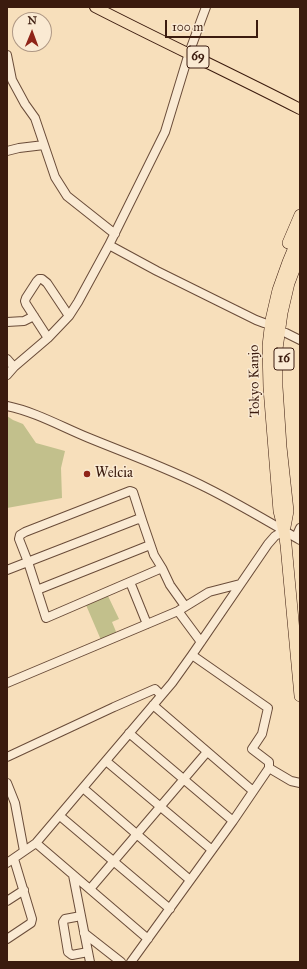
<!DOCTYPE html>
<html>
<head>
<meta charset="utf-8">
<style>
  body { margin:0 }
  #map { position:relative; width:307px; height:969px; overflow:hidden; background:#f7dfbb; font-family:"IM FELL Great Primer",serif }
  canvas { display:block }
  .frame { position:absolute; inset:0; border:8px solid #3b1b0e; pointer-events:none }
  .north { position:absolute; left:12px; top:12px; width:40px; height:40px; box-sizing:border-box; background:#faead3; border:1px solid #ae9784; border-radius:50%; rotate:1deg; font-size:11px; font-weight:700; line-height:16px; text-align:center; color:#3b1b0e }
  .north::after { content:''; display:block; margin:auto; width:14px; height:18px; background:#8f2418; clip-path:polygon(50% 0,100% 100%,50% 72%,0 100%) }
  .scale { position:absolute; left:165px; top:20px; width:93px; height:18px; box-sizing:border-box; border:2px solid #3b1b0e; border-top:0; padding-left:5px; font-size:12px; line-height:14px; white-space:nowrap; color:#3b1b0e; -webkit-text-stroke:3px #faead3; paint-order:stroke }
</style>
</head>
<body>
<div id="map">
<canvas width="307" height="969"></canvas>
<div class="frame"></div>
<div class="north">N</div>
<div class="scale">100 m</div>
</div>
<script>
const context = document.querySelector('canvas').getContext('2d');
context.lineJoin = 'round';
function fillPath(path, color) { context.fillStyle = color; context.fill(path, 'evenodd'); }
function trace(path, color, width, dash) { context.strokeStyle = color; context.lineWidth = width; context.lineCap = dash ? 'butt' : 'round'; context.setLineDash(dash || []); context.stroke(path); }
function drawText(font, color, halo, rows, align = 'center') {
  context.font = font + ' "IM FELL Great Primer",serif'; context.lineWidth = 3; context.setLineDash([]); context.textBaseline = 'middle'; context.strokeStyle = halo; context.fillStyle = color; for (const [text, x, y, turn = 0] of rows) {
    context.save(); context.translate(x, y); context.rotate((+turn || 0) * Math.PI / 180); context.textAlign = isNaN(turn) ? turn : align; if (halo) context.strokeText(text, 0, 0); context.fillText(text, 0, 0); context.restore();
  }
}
const green = new Path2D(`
  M7 416 13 420 23 424 36 443 65 451 61 468 62 498 7 508Z
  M108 596 119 619 112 622 117 634 101 640 86 605Z`);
const minor = new Path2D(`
  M7 55 12 80 25 104 35 118 55 177 67 196 115 234
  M7 151 19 148 44 145
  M109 245 157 271 256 320 264 323
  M7 322 24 321 34 316
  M286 333 300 340
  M48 338 26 304 25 301 26 298 37 281 39 279H42L47 283 69 316
  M7 359 14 367
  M7 375 14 367 48 338 69 316 78 302 109 245 165 132 189 53 206 7
  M7 406C36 412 62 427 89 438 128 454 170 469 207 488 239 504 269 522 300 540
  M142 520 133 492 130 491 25 532 20 535 19 539 28 562 46 618 162 568
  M296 537 300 528
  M7 570 138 519 142 520 154 555 162 568 170 585 185 606
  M130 582 147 624
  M37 590 150 545
  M178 611 201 642
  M7 683 178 611 209 592 240 584
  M153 705 253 791
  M129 733 233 821
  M7 757 114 707 155 689 161 695
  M106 761 212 850
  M269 768 291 781 300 783
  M7 783 15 803 24 851
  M83 788 190 880
  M60 816 170 909
  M36 843 148 939
  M7 863 36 843 172 683 192 655 268 544 275 536 284 531
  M73 875 90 962
  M90 889 207 752
  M7 901 24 890
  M81 916 65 919 63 922 68 952 72 955 88 952
  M84 933 121 962
  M7 939 31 923 32 919 14 859
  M131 962 233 821 269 768V762L252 749 262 734 268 708 192 655`);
const major = new Path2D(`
  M95 7C163 42 232 74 300 109`);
const highway = new Path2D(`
  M300 233 288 262 278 290 271 320 268 346 269 388 279 511 284 531 286 545 300 696
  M288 243 300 215
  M285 527 288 511 281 447 277 387V349L282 313 289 283 300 254`);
const markers = [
  [87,474,4,"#8f2418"]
];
const shields = [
  [198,57,22],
  [284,359,20]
];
const shieldNames = [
  ["69",198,57],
  ["16",284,359]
];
const streetNames = [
  ["Tokyo Kanjo",255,381,-91]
];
const poiNames = [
  ["Welcia",95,474]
];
fillPath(green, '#c2c08c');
trace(minor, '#6a4c39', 10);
trace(major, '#3b1b0e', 12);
trace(highway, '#3b1b0e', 12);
trace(minor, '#faead3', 8);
trace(major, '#f7dfbb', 10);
trace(highway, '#f7dfbb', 11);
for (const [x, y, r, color] of markers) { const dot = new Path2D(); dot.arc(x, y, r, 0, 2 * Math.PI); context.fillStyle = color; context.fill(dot); trace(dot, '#faead3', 1.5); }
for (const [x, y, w] of shields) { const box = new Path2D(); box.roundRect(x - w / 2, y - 11, w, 22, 3); context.fillStyle = '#faead3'; context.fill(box); trace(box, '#3b1b0e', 1); }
drawText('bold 13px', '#3b1b0e', null, shieldNames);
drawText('14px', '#3b1b0e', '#faead3', streetNames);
drawText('14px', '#3b1b0e', '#faead3', poiNames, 'left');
</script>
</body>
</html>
